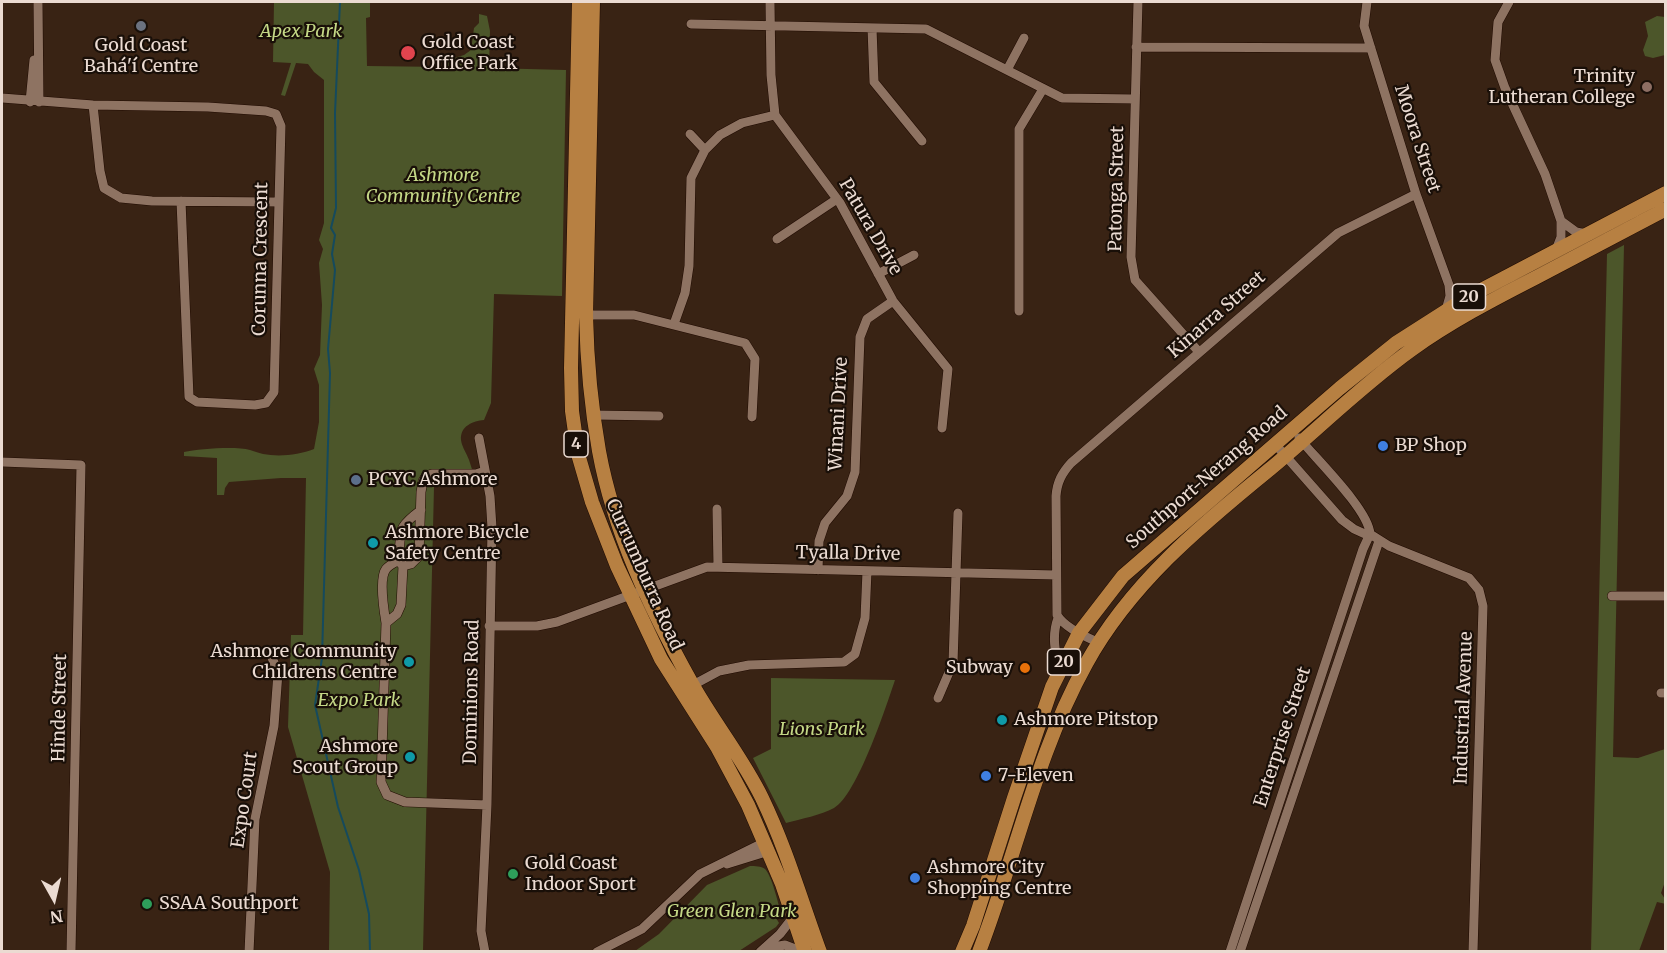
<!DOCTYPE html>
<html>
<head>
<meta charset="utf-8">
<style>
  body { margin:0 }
  #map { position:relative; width:1667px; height:953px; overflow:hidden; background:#392314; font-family:Merriweather,serif }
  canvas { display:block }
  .frame { position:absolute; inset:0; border:3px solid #ebdbd2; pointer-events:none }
  .north { position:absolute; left:24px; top:869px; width:60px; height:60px; -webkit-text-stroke:4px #190f08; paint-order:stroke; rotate:172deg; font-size:16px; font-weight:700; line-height:24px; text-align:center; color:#ebdbd2 }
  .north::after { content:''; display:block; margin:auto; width:21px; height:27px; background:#ebdbd2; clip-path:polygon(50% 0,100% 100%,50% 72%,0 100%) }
</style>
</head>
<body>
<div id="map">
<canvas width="1667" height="953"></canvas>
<div class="frame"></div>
<div class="north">N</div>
</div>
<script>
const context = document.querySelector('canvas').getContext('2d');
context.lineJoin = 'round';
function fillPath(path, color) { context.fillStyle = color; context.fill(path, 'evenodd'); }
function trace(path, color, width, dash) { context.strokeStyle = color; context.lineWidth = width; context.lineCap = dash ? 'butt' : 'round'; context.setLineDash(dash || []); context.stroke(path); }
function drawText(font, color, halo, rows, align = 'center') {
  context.font = font + ' Merriweather,serif'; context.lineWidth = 4.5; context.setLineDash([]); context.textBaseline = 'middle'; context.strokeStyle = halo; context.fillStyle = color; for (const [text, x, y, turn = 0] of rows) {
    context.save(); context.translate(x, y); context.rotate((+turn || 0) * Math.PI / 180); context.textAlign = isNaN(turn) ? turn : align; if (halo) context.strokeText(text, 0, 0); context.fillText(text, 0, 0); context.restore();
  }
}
const green = new Path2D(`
  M274 2H370V17L366 18 367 66 445 67 448 60 464 55 471 50 474 28 479 23V14L487 16 490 31 489 68 566 70 562 296 494 294 491 403 484 420C473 421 460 426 461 440 462 448 468 455 470 463 473 471 474 479 475 487H434L423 951H329L330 872 288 727 291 635H303L306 478H281L229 482 225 488 224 495H217V458L184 456V452C199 449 235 446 250 450 254 451 258 453 263 454 279 457 299 455 314 449L319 422V385L314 369 320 355 322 305 319 263 323 249 319 240 324 223V80L314 72 308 64 296 63 285 96 281 95 291 63 273 62Z
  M1657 16 1665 17V55L1653 58 1645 56 1643 50 1648 36 1645 22Z
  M1624 245 1613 757 1638 758 1665 749 1666 879 1661 893 1665 899 1666 904 1657 902 1639 951 1591 952 1607 254Z
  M771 678 895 680C886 707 857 795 834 808 821 815 801 819 786 823L753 758 771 749Z
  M750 866C755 866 761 866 765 869 772 876 778 903 781 913L775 916 779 923 776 927 739 951H635L659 934 707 885Z`);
const stream = new Path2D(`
  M340 2 335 113 336 208 331 228 335 235 332 254 335 270 328 349 330 373 322 658 315 705 338 807 359 870 369 914 370 952`);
const minor = new Path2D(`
  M38 2 39 102
  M770 2 771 75 775 115 840 203 893 301 948 369 942 428
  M1138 2 1131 257 1135 280 1199 352
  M1367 2 1364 26 1416 194 1449 285 1450 296 1446 310
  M1509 2 1498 22 1495 60 1505 88 1545 174 1561 221V237L1556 250
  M691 24 926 29 1062 98 1135 99
  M872 28 874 82 922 141
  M1136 47 1371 48
  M1007 70 1024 38
  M2 98 93 105 208 107 266 111 276 114 281 126 274 392 266 403 255 405 197 402 189 397 181 201
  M30 102 34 60
  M93 105 100 171 104 188 121 198 152 201 278 202
  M690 134 705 150
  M1561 221 1576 232 1587 234
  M777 239 837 199
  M878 274 914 255
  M1019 311V129L1043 89
  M586 315H634L745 343 755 359 752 417
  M674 324 685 293 689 266 691 178 705 150 720 135 742 123 775 115
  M593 415 659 416
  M479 438 490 496 492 528 487 805 481 931 485 952
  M1299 438C1316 459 1369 510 1370 534
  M1275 444 1342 520 1354 529 1365 534H1370L1389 546 1469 578 1479 590 1483 606 1473 952
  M2 462 81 465 71 952
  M717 509 718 567
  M398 560C403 531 394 530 421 510
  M403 566 411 564 419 556 421 492 423 481 426 476 432 474H476L485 471
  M818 570 819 541 825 523 847 496 855 472 860 337 867 319 893 301
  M1612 596H1666
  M1058 618C1052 634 1054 654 1061 669
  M386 623 397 614 401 605 403 566 398 560C395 563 389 565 386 569 379 578 384 611 386 623L381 782 387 795 405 802 487 805
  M489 626H537L557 622 707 567 1056 575
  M1099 643C1085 636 1065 628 1057 615L1056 496C1057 482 1062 473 1071 463L1338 233 1416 194
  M693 685 719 671 749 665 844 662 855 654 865 618 867 571
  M1661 693H1666
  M938 698 953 663 958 513
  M727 864 769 851
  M768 948 785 945 803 952
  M249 952 255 819 274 726 278 673 271 655
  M597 952 642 929 700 874 765 842
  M760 952 780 934 794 916
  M1230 952 1363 549 1370 534
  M1240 952 1379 541`);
const primary = new Path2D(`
  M579 2 571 368 572 411 578 454 592 502 617 566 661 659 717 747 748 805 782 884 805 952
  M593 2 586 315C587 361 591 406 599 451 614 533 651 610 691 682 713 722 742 757 762 798 786 848 801 900 820 952
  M962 952 973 926 1014 798 1052 687 1079 633 1123 576 1340 388 1396 343 1468 297 1666 193
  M979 952C1016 856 1036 754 1086 664 1130 584 1200 526 1270 469 1317 430 1361 386 1411 350 1450 322 1492 300 1535 278 1578 255 1622 232 1666 209`);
const markers = [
  [141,26,6,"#6b7280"],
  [408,53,8,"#e0444e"],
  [1647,87,6,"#8d6e63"],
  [1383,446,6,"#3f7fe0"],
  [356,480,6,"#5c6f8a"],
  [373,543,6,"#0f9aa8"],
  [409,662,6,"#0f9aa8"],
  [1025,668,6,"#e8710a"],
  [1002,720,6,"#0f9aa8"],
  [410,757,6,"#0f9aa8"],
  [986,776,6,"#3f7fe0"],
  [513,874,6,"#2e9e5b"],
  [915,878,6,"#3f7fe0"],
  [147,904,6,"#2e9e5b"]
];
const shields = [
  [1469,297,33],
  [576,444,24],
  [1064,662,33]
];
const shieldNames = [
  ["20",1469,297],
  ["4",576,444],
  ["20",1064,662]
];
const parkNames = [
  ["Apex Park",301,32],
  ["Ashmore",443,176],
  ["Community Centre",443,197],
  ["Expo Park",359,701],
  ["Lions Park",822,730],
  ["Green Glen Park",732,912]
];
const poiNames = [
  ["Gold Coast",422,43],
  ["Office Park",422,64],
  ["Gold Coast",141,46,"center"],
  ["Bahá'í Centre",141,67,"center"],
  ["Trinity",1635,77,"right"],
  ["Lutheran College",1635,98,"right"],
  ["BP Shop",1395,446],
  ["PCYC Ashmore",368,480],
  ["Ashmore Bicycle",385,533],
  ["Safety Centre",385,554],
  ["Ashmore Community",397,652,"right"],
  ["Childrens Centre",397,673,"right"],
  ["Subway",1013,668,"right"],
  ["Ashmore Pitstop",1014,720],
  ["Ashmore",398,747,"right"],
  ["Scout Group",398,768,"right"],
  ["7-Eleven",998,776],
  ["Gold Coast",525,864],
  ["Indoor Sport",525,885],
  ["Ashmore City",927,868],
  ["Shopping Centre",927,889],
  ["SSAA Southport",159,904]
];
const streetNames = [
  ["Moora Street",1417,139,72],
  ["Patonga Street",1117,189,-89],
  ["Patura Drive",870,227,60],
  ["Corunna Crescent",261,259,-89],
  ["Kinarra Street",1217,315,-41],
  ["Winani Drive",839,414,-87],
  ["Southport-Nerang Road",1207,478,-41],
  ["Tyalla Drive",848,554,1],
  ["Currumburra Road",644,575,66],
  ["Dominions Road",472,692,-89],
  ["Hinde Street",60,708,-89],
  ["Industrial Avenue",1464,708,-88],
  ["Enterprise Street",1283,737,-72],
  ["Expo Court",245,800,-82]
];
fillPath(green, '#4c562a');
trace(stream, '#154a5d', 2);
trace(minor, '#200b01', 10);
trace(primary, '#200b01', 15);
trace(minor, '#8e7362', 9);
trace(primary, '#b78042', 14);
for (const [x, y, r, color] of markers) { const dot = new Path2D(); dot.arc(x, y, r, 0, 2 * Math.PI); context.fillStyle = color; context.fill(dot); trace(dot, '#190f08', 2); }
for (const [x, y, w] of shields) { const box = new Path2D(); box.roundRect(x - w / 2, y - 13, w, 26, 4.5); context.fillStyle = '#190f08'; context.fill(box); trace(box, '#ebdbd2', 1.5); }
drawText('bold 16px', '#ebdbd2', null, shieldNames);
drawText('italic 18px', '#c4d886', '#190f08', parkNames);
drawText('18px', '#ebdbd2', '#190f08', poiNames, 'left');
drawText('18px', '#ebdbd2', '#190f08', streetNames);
</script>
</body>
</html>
